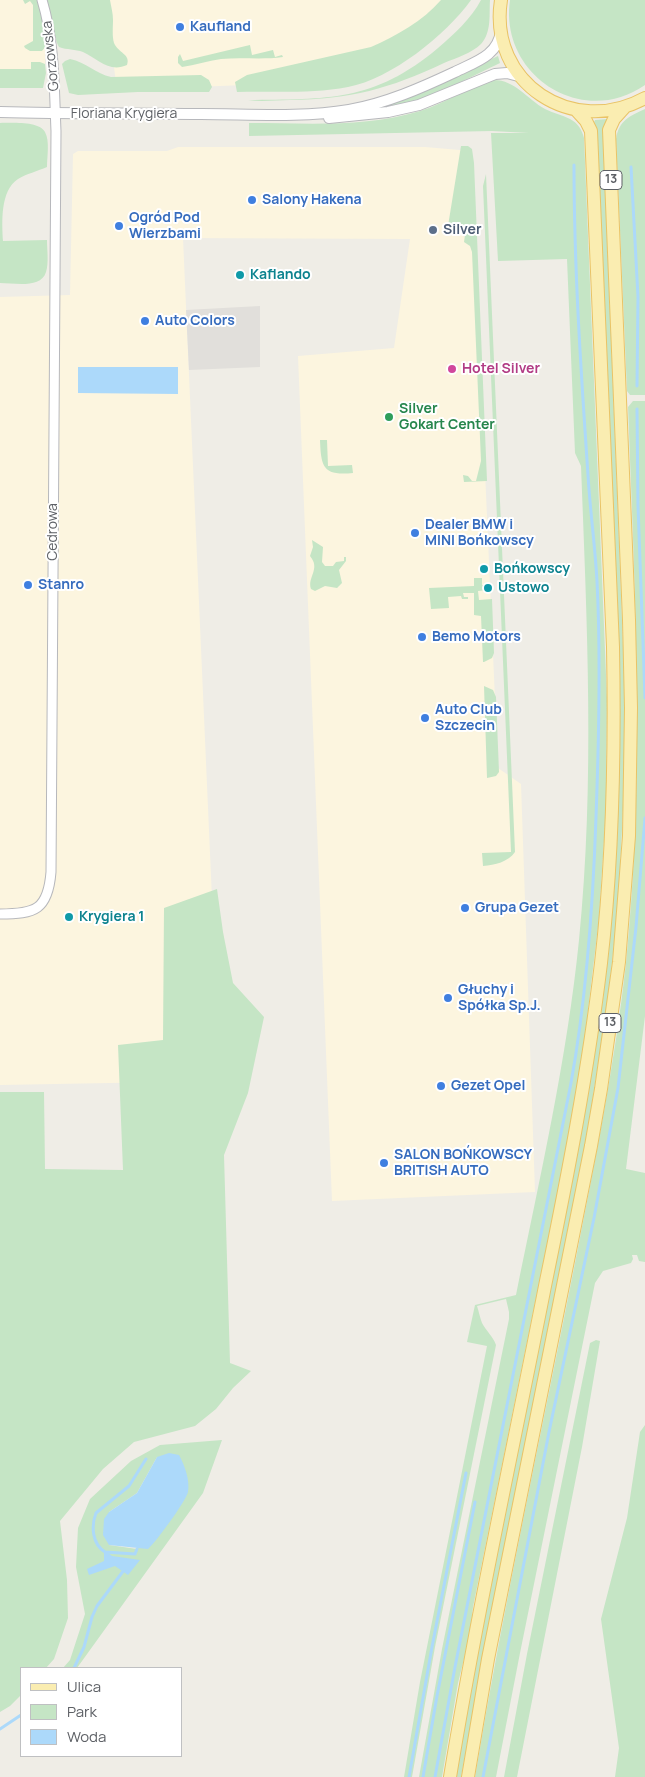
<!DOCTYPE html>
<html>
<head>
<meta charset="utf-8">
<style>
  body { margin:0 }
  #map { position:relative; width:645px; height:1777px; overflow:hidden; background:#efede6; font-family:Manrope,sans-serif }
  canvas { display:block }
  .legend { position:absolute; left:20px; top:1667px; width:162px; height:90px; box-sizing:border-box; background:#fff; border:1px solid #bfc0c2; margin:0; padding:6px 9px; list-style:none; font-size:15px; color:#5e6166 }
  .legend li { display:flex; align-items:center; gap:10px; height:25px }
  .legend b { width:25px; border:1px solid #bfc0c2 }
</style>
</head>
<body>
<div id="map">
<canvas width="645" height="1777"></canvas>
<ul class="legend">
<li><b style="height:6px;background:#faedb1"></b>Ulica</li>
<li><b style="height:14px;background:#c5e5c5"></b>Park</li>
<li><b style="height:14px;background:#acd9fa"></b>Woda</li>
</ul>
</div>
<script>
const context = document.querySelector('canvas').getContext('2d');
context.lineJoin = 'round';
function fillPath(path, color) { context.fillStyle = color; context.fill(path, 'evenodd'); }
function trace(path, color, width, dash) { context.strokeStyle = color; context.lineWidth = width; context.lineCap = dash ? 'butt' : 'round'; context.setLineDash(dash || []); context.stroke(path); }
function drawText(font, color, halo, rows, align = 'center') {
  context.font = font + ' Manrope,sans-serif'; context.lineWidth = 4; context.setLineDash([]); context.textBaseline = 'middle'; context.strokeStyle = halo; context.fillStyle = color; for (const [text, x, y, turn = 0] of rows) {
    context.save(); context.translate(x, y); context.rotate((+turn || 0) * Math.PI / 180); context.textAlign = isNaN(turn) ? turn : align; if (halo) context.strokeText(text, 0, 0); context.fillText(text, 0, 0); context.restore();
  }
}
const commercial = new Path2D(`
  M0 0H37L45 44V64L0 80Z
  M105 0H445L403 37 271 84 117 90Z
  M178 147H425L471 151 498 768 521 784 535 1192 332 1201 298 356 394 348 410 239 183 238 220 1081 0 1085V297L70 295 73 154 78 151H167Z`);
const industrial = new Path2D(`
  M260 306V367L189 370 186 310Z`);
const green = new Path2D(`
  M23 0H37L42 16 46 46 42 51H30L25 48 24 46 33 41V5L30 1 25 4Z
  M47 0H110C111 6 113 13 113 20 113 27 112 36 114 43 118 53 131 54 127 65 109 73 98 59 83 52 75 49 67 50 59 47 54 39 51 12 47 0Z
  M441 0H471C446 35 391 79 348 87 312 94 274 91 237 92L235 82 247 75 371 47C396 36 423 21 441 0Z
  M481 0H490C489 14 492 32 481 44 472 53 456 58 444 63 389 89 351 99 290 100 276 100 262 102 248 100 327 99 374 102 438 48 454 34 471 19 481 0Z
  M510 0H645V85C582 129 499 75 510 0Z
  M250 45 252 55 273 50 275 57 282 55 283 57C262 60 242 57 221 59 208 61 195 65 182 67L178 63V57L180 54 183 61Z
  M498 56 500 63C477 74 412 108 389 105L427 90Z
  M70 59C86 62 96 74 111 77L201 75 209 80 212 87 209 92H138L78 95 69 93 62 64 65 61Z
  M31 62H40L45 64 46 73 43 88H0V69H31Z
  M494 80C515 80 527 99 545 109 553 113 562 115 570 119 578 123 582 130 584 138L607 699 606 810 599 918 585 1036 571 1126 473 1607 470 1635 458 1683 442 1777H419L442 1649 509 1319V1312L506 1299 477 1306C479 1312 480 1318 482 1323 486 1331 493 1336 496 1345L435 1647 412 1777H404L420 1682 487 1346 467 1342 475 1305 516 1295C540 1177 567 1059 579 940 595 782 587 624 581 466L575 453 567 259 498 261 491 133H529L492 131 249 136V123C306 123 365 128 420 111 446 103 468 87 494 80Z
  M645 109V395H630L627 391 616 139C619 120 630 116 645 109Z
  M607 119 608 121 604 131V154L625 698 623 810 618 908 608 999 588 1129 485 1648 461 1777H455L471 1686 582 1129 603 999 615 864 595 126 594 122 595 120Z
  M0 123C11 123 39 121 45 132 50 141 47 157 47 167 38 171 26 174 18 179 0 191 2 222 3 241L47 240C47 250 49 263 46 272 41 289 14 283 0 283Z
  M461 146H468L472 149 474 163 487 481 464 482 463 475 468 476 472 481H476L481 461 472 252 470 246 464 242 465 235 447 232Z
  M486 174 515 852C508 862 495 865 483 866L482 853 511 852 483 186Z
  M633 401H645V1016L626 1169 645 1173V1262L639 1261 637 1255H632L633 1259 631 1263 603 1271 595 1283 520 1653 496 1777H475C504 1603 542 1431 576 1258 595 1160 615 1063 626 963 645 778 635 593 628 407Z
  M320 440H327L328 466 352 465 353 473C323 476 321 467 320 440Z
  M312 540 323 547 322 562 325 566H333L336 562 344 561V557H346V561L339 570 342 583 337 588 325 586 315 591 311 589C307 577 321 569 310 556L313 547Z
  M474 578H482V585H491L492 589H489V587H487V590L478 591 479 600 492 599 494 653 492 658 484 662H483L481 616 474 615V593H463L464 597H468V599H462L461 596 448 597 449 608 431 609 429 588 474 586Z
  M484 686 493 690 496 697 499 772 496 776 487 778Z
  M217 889 223 932 233 983 264 1017 248 1093 224 1155 230 1363 251 1371 233 1388 216 1409 195 1426 134 1442 103 1469 60 1521 67 1580 68 1618 54 1659 46 1668H21V1695L10 1706 0 1712V1092H44L45 1169 123 1170 118 1045 163 1040 164 908Z
  M596 1340 600 1341 582 1447 517 1777H504L527 1654 590 1343Z
  M645 1425V1777H615L619 1748 601 1619 627 1518 640 1432Z
  M222 1440 203 1493 77 1668H63L70 1660 85 1614 76 1567 78 1528 90 1499 131 1461 160 1445ZM157 1457 137 1549 109 1545V1512L137 1493Z`);
const water = new Path2D(`
  M78 367H178V394L78 393Z
  M169 1453 179 1455C185 1466 190 1480 188 1492 186 1501 156 1542 148 1549L109 1545 103 1535 104 1519 109 1512 137 1493 157 1457Z
  M104 1553H108L112 1556 140 1560 128 1575 115 1566 89 1575 87 1569 104 1561Z`);
const stream = new Path2D(`
  M631 167 638 297 637 386
  M637 409 638 506 645 698
  M105 1552C92 1544 91 1526 96 1513L129 1486 146 1459
  M107 1555 105 1552 135 1554 137 1549
  M74 1668 84 1647 92 1617 97 1606 124 1570
  M0 1729 21 1715
  M409 1777 432 1647 466 1473
  M423 1777 437 1696 475 1502
  M435 1777 455 1667 571 1083C587 995 593 906 596 817 599 738 601 659 597 581 595 545 590 510 588 475 581 372 574 269 574 165
  M483 1777 549 1432 594 1218 618 1088 636 927 645 818`);
const minor = new Path2D(`
  M0 914C35 914 48 910 51 872L56 131C54 86 55 43 42 0`);
const tertiary = new Path2D(`
  M0 112C67 114 134 113 201 114 249 114 301 118 349 110 387 103 421 88 455 72 475 62 498 56 501 31
  M329 118 388 112 419 105 495 74 507 73 522 77`);
const primary = new Path2D(`
  M501 0C488 83 573 138 645 98
  M450 1777C477 1612 513 1449 545 1286 567 1179 588 1072 601 963 613 859 615 752 613 647L591 131 586 121 576 110
  M468 1777 488 1659 591 1146 601 1089 619 962 629 836 631 708 629 620 609 130 614 119 624 108`);
const markers = [
  [180,27,5,"#3f7fe0"],
  [252,200,5,"#3f7fe0"],
  [119,226,5,"#3f7fe0"],
  [433,230,5,"#5c6f8a"],
  [240,275,5,"#0f9aa8"],
  [145,321,5,"#3f7fe0"],
  [452,369,5,"#d1479c"],
  [389,417,5,"#2e9e5b"],
  [415,533,5,"#3f7fe0"],
  [484,569,5,"#0f9aa8"],
  [28,585,5,"#3f7fe0"],
  [488,588,5,"#0f9aa8"],
  [422,637,5,"#3f7fe0"],
  [425,718,5,"#3f7fe0"],
  [465,908,5,"#3f7fe0"],
  [69,917,5,"#0f9aa8"],
  [448,998,5,"#3f7fe0"],
  [441,1086,5,"#3f7fe0"],
  [384,1163,5,"#3f7fe0"]
];
const shields = [
  [611,180,22],
  [610,1023,22]
];
const shieldNames = [
  ["13",611,180],
  ["13",610,1023]
];
const shopNames = [
  ["Kaufland",190,27],
  ["Salony Hakena",262,200],
  ["Ogród Pod",129,218],
  ["Wierzbami",129,234],
  ["Auto Colors",155,321],
  ["Dealer BMW i",425,525],
  ["MINI Bońkowscy",425,541],
  ["Stanro",38,585],
  ["Bemo Motors",432,637],
  ["Auto Club",435,710],
  ["Szczecin",435,726],
  ["Grupa Gezet",475,908],
  ["Głuchy i",458,990],
  ["Spółka Sp.J.",458,1006],
  ["Gezet Opel",451,1086],
  ["SALON BOŃKOWSCY",394,1155],
  ["BRITISH AUTO",394,1171]
];
const streetNames = [
  ["Gorzowska",51,56,-96],
  ["Floriana Krygiera",124,114],
  ["Cedrowa",53,532,-90]
];
const serviceNames = [
  ["Silver",443,230]
];
const cultureNames = [
  ["Kaflando",250,275],
  ["Bońkowscy",494,569],
  ["Ustowo",498,588],
  ["Krygiera 1",79,917]
];
const hotelNames = [
  ["Hotel Silver",462,369]
];
const leisureNames = [
  ["Silver",399,409],
  ["Gokart Center",399,425]
];
fillPath(commercial, '#fcf5df');
fillPath(industrial, '#e1dfdb');
fillPath(green, '#c5e5c5');
fillPath(water, '#acd9fa');
trace(stream, '#acd9fa', 3);
trace(minor, '#b7b8bc', 11);
trace(tertiary, '#b7b8bc', 12);
trace(primary, '#e9c366', 14);
trace(minor, '#fff', 9);
trace(tertiary, '#fff', 10);
trace(primary, '#faedb1', 12);
for (const [x, y, r, color] of markers) { const dot = new Path2D(); dot.arc(x, y, r, 0, 2 * Math.PI); context.fillStyle = color; context.fill(dot); trace(dot, '#fff', 2); }
for (const [x, y, w] of shields) { const box = new Path2D(); box.roundRect(x - w / 2, y - 9.5, w, 19, 4); context.fillStyle = '#fff'; context.fill(box); trace(box, '#5e6166', 1); }
drawText('bold 12px', '#5e6166', null, shieldNames);
drawText('bold 14px', '#366cbe', '#fff', shopNames, 'left');
drawText('14px', '#5e6166', '#fff', streetNames);
drawText('bold 14px', '#4e5e75', '#fff', serviceNames, 'left');
drawText('bold 14px', '#0d838f', '#fff', cultureNames, 'left');
drawText('bold 14px', '#b23c85', '#fff', hotelNames, 'left');
drawText('bold 14px', '#27864d', '#fff', leisureNames, 'left');
</script>
</body>
</html>
